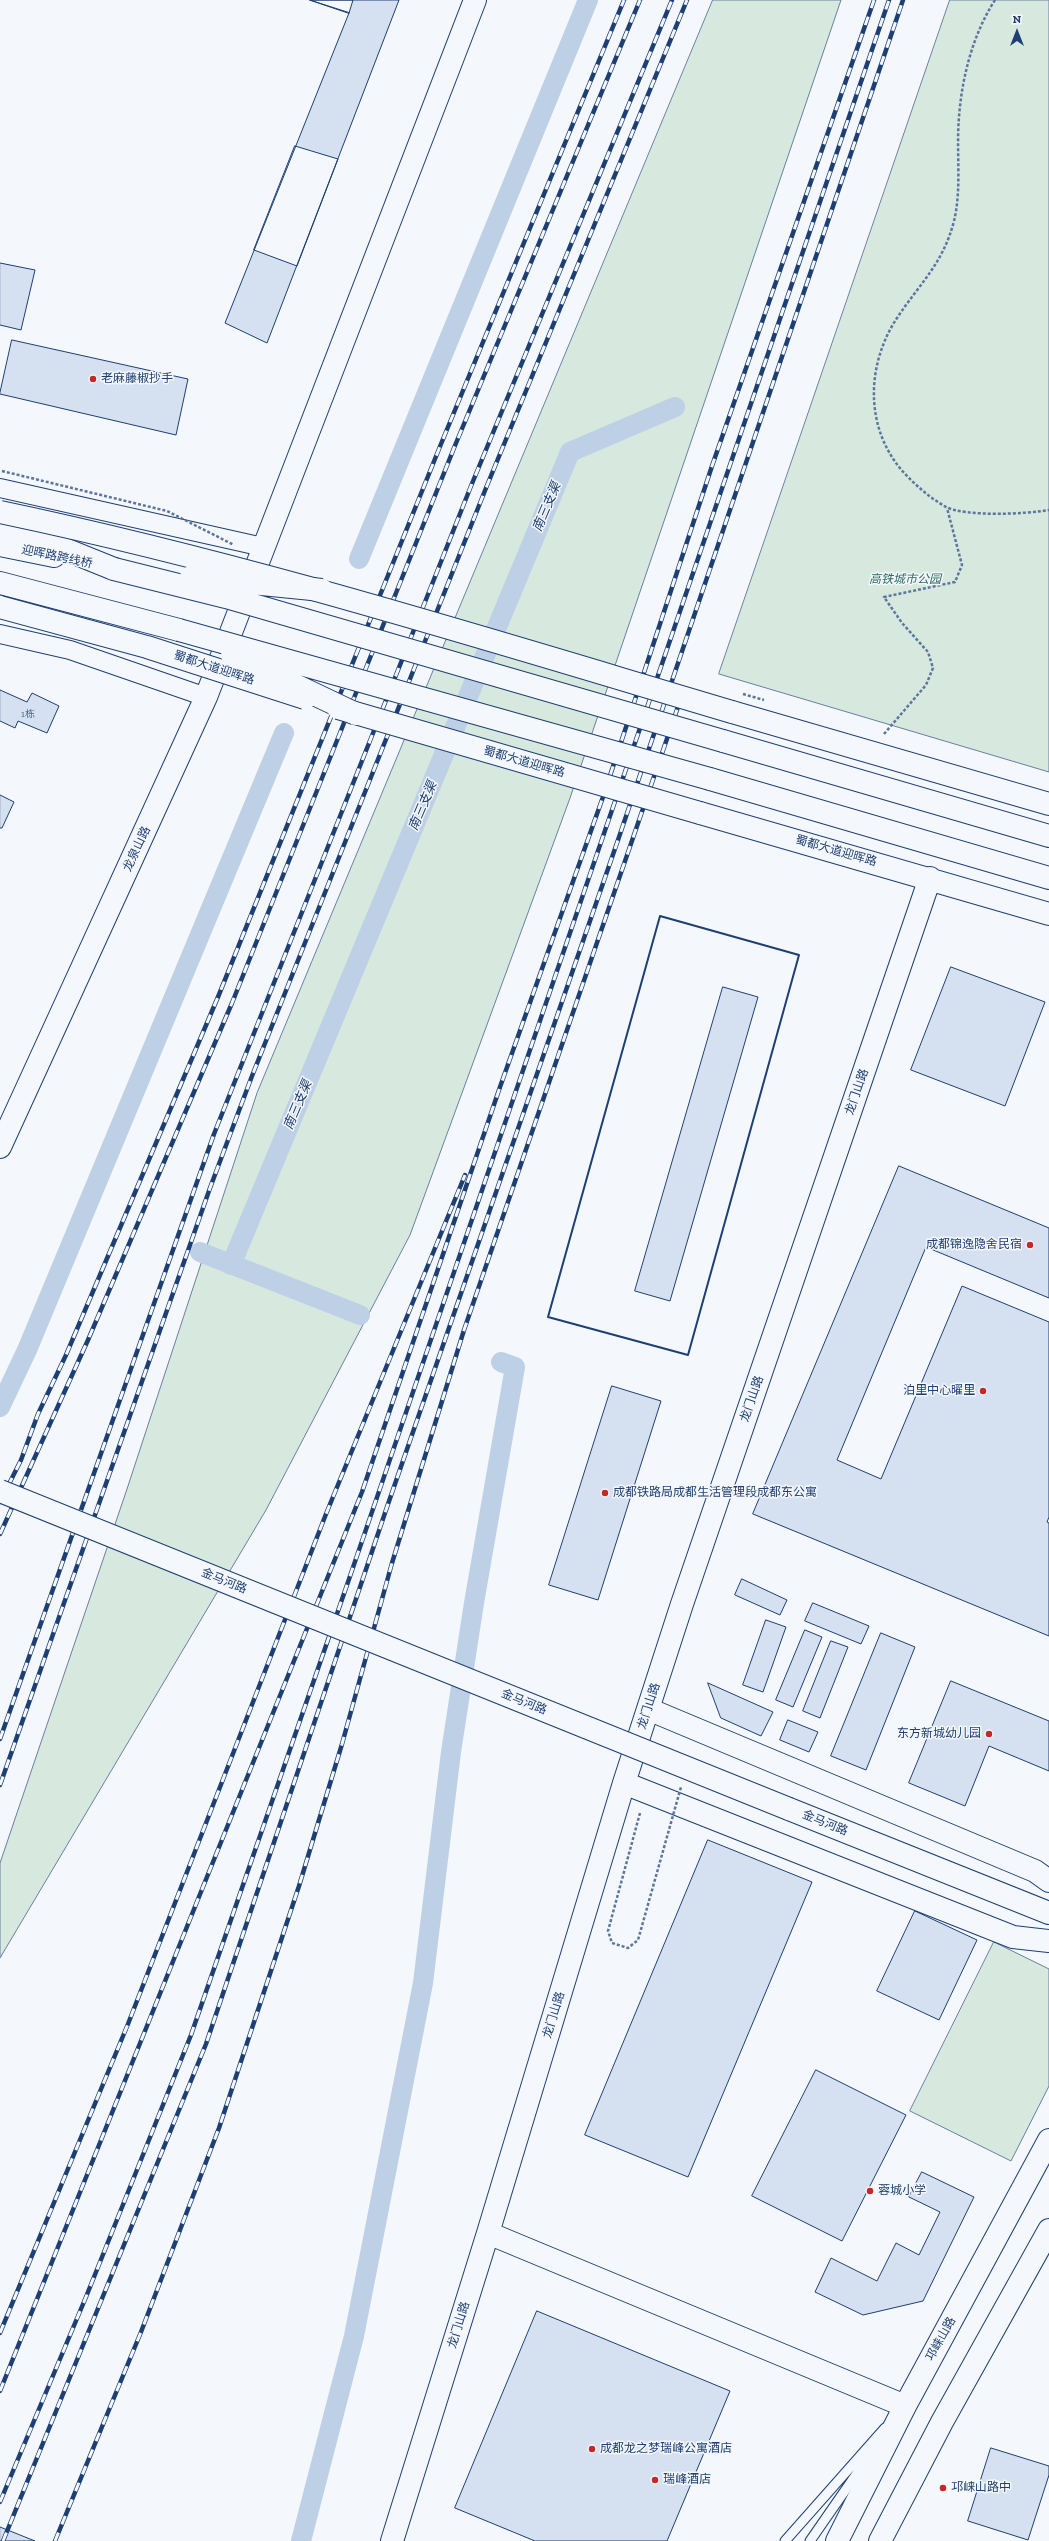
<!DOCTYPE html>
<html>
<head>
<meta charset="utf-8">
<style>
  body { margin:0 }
  #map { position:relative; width:1049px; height:2541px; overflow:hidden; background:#f4f7fb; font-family:"Zilla Slab",serif }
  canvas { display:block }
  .north { position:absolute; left:997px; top:12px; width:40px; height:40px; -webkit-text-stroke:3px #f4f7fb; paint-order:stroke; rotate:0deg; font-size:11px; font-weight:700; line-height:16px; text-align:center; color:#1d3f73 }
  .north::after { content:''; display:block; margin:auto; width:14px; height:18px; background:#1d3f73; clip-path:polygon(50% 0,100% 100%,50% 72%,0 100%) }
</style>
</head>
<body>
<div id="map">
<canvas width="1049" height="2541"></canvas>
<div class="north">N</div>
</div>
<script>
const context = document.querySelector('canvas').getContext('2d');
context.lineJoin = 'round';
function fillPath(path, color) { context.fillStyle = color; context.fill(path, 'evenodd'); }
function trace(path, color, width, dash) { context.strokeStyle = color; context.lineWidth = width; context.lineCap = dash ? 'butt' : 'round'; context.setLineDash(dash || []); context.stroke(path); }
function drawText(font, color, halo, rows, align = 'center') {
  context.font = font + ' "Zilla Slab","Noto Sans SC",serif'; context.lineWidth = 3; context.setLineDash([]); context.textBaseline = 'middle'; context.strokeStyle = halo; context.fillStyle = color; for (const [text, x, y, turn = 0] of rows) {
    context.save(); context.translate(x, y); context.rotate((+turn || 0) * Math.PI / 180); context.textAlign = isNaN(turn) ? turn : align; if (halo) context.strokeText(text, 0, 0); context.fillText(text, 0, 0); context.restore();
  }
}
const green = new Path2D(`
  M713 0H841L570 798 410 1235 266 1510 0 1958V1863L127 1489 257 1093Z
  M950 0H1049V772L719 674Z
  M994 1942 1049 1969V2086L1011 2161 910 2111Z`);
const canal = new Path2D(`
  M359 559 588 0
  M200 1252 360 1315
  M231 1265 570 452 675 407
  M0 1407 27 1350 284 733
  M301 2541 354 2336 423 1983 451 1752 474 1603 515 1367 501 1362`);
const building = new Path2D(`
  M310 0H399L267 343 225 323 349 13Z
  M310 0H353L349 13Z
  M295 146 338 159 297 266 254 250Z
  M0 263 35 270 21 330 0 325Z
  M12 340 188 379 176 435 0 394Z
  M0 690 27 702 32 693 59 706 47 733 18 721 15 728 0 721Z
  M0 795 14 802 2 828H0Z
  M951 967 1045 1002 1005 1106 911 1070Z
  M723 987 758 997 670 1301 635 1291Z
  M899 1166 1049 1228V1298L926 1247 837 1460 881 1479 962 1286 1049 1322V1517L1047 1522 1049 1523V1636L753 1514Z
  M612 1386 661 1401 598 1600 549 1585Z
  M742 1579 787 1600 780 1615 735 1595Z
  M813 1603 869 1626 861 1644 805 1621Z
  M766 1620 786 1627 763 1692 743 1685Z
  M805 1630 822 1637 793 1707 776 1700Z
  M881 1633 915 1647 866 1770 831 1756Z
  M831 1641 848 1647 820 1718 803 1711Z
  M951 1681 1049 1721V1771L989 1746 965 1806 909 1783Z
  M708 1683 773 1712 761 1736 721 1718Z
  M788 1720 818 1732 809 1752 780 1740Z
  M708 1840 812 1882 688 2177 585 2135Z
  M915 1911 977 1940 939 2020 877 1991Z
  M816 2070 906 2115 842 2241 752 2196Z
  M922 2172 974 2197 923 2301 863 2315 815 2292 831 2258 877 2281 896 2243 919 2255 940 2212 909 2197Z
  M537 2311 730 2391 667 2541H535L455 2508Z
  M991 2448 1049 2466V2475L1028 2540 968 2521Z
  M0 2527 35 2541H0Z`);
const path = new Path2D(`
  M995 0C973 34 962 77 959 117 956 151 962 188 954 221 943 264 920 283 897 318 864 368 865 435 909 478 920 489 932 499 946 507 966 517 1026 514 1049 510
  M884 734 926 685 933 668 928 652 902 623 884 597 955 582 962 565 947 508`);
const lane = new Path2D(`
  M785 2541 885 2428
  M810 2541 869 2456`);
const street = new Path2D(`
  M0 488 263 547
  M0 634 70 650 206 697`);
const secondary = new Path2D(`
  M732 712 1049 804
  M700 813 1049 914
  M0 1147 206 697 475 0
  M648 1709 1035 1871 1049 1881
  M624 1783 1013 1937 1049 1941
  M789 1809 1049 1913
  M488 2233 905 2406
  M392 2541 488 2233 624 1783 682 1604 930 878
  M837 2541 905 2406 1049 2140
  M880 2541 942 2422 1049 2230`);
const highway = new Path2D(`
  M0 523 114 569
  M0 545 54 556
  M0 583 179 630
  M723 741 1049 836
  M710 779 1049 878`);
const rail = new Path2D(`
  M0 1502 21 1460 38 1414 66 1355 218 997 441 444 624 0
  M0 1534 88 1340 232 1003 454 448 640 0
  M0 1739 214 1134 471 486 672 0
  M0 1785 210 1188 252 1076 486 488 687 0
  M0 2333 128 2024 326 1514 465 1175
  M0 2391 362 1492 500 1087 603 797 712 466 874 0
  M0 2502 86 2297 191 2035 347 1585 889 0
  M3 2541 206 2044 387 1507 618 840 903 0
  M55 2541 141 2332 219 2128 299 1886 342 1744 392 1563 464 1330 681 698`);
const pathBridge = new Path2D(`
  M2 471 167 511 234 545
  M743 694 764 700
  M640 1813 608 1931 612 1943 628 1948 638 1940 681 1787`);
const secondaryBridge = new Path2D(`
  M0 512C248 564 489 640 732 712
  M0 607 147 647 305 698
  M338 708 700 813
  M0 1491 789 1809`);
const highwayBridge = new Path2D(`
  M114 569 226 597 723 741
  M191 577 322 590
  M179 630 710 779
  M232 655 356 714`);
const wall = new Path2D(`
  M660 916 799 955 688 1355 548 1317Z`);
const markers = [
  [93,379,4,"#c62828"],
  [1030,1245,4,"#c62828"],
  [983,1391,4,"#c62828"],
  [605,1493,4,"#c62828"],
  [989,1734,4,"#c62828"],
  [870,2191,4,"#c62828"],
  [592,2449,4,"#c62828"],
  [655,2480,4,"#c62828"],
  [943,2488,4,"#c62828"]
];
const numberNames = [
  ["1栋",28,714]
];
const poiNames = [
  ["老麻藤椒抄手",101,379],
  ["成都锦逸隐舍民宿",1022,1245,"right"],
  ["泊里中心曜里",975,1391,"right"],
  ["成都铁路局成都生活管理段成都东公寓",613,1493],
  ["东方新城幼儿园",981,1734,"right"],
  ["蓉城小学",878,2191],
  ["成都龙之梦瑞峰公寓酒店",600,2449],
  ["瑞峰酒店",663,2480],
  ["邛崃山路中",951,2488]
];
const streetNames = [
  ["迎晖路跨线桥",57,557,12],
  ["蜀都大道迎晖路",214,668,18],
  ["蜀都大道迎晖路",524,762,16],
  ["龙泉山路",137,849,-65],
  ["蜀都大道迎晖路",836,851,16],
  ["龙门山路",857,1092,-71],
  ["龙门山路",752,1399,-71],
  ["金马河路",224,1581,22],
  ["金马河路",524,1702,22],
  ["龙门山路",649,1706,-72],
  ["金马河路",825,1823,22],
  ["龙门山路",554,2015,-73],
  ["龙门山路",459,2325,-73],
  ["邛崃山路",941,2339,-61]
];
const parkNames = [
  ["高铁城市公园",905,580]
];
const waterNames = [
  ["南三支渠",547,507,-67],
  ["南三支渠",423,806,-67],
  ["南三支渠",298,1105,-67]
];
fillPath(green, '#d7e8df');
trace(green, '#687fa3', 1);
trace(canal, '#bed0e5', 20);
fillPath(building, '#d5e0f0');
trace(building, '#1d3f73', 1);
trace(lane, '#1d3f73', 11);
trace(street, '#1d3f73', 20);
trace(secondary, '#1d3f73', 24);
trace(highway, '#1d3f73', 24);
trace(path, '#5e769c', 2.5, [3, 2]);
trace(lane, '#f4f7fb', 9);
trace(street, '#f4f7fb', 18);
trace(secondary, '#f4f7fb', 22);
trace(highway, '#f4f7fb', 22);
trace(rail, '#1d3f73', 4.5);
trace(rail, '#f4f7fb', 3, [9]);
trace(secondaryBridge, '#1d3f73', 24, []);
trace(highwayBridge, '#1d3f73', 24, []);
trace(pathBridge, '#5e769c', 2.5, [3, 2]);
trace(secondaryBridge, '#f4f7fb', 22);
trace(highwayBridge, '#f4f7fb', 22);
trace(wall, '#1d3f73', 2);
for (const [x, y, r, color] of markers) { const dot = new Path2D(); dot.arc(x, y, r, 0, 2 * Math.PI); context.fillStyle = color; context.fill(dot); trace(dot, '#f4f7fb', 1.5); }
drawText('10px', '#4b6792', null, numberNames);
drawText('12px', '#1d3f73', '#f4f7fb', poiNames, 'left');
drawText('12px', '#1d3f73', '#f4f7fb', streetNames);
drawText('italic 12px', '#2c6c60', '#f4f7fb', parkNames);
drawText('italic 13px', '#1d3f73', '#f4f7fb', waterNames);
</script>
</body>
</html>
